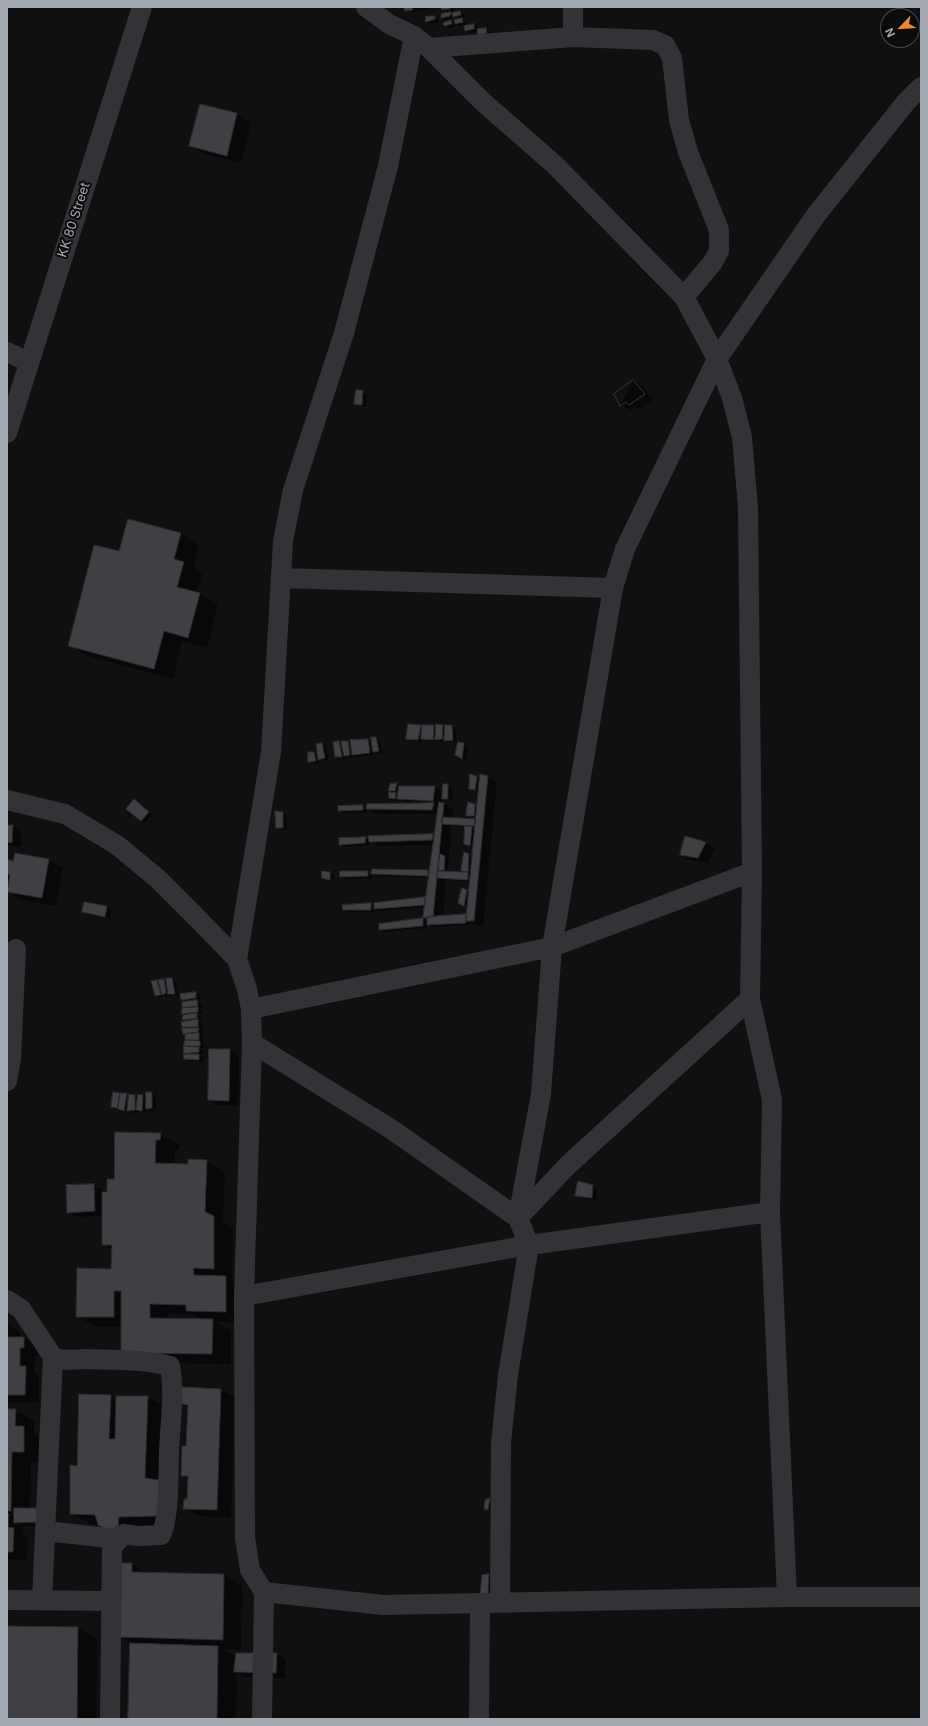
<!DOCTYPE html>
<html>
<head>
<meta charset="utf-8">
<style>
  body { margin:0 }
  #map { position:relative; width:928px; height:1726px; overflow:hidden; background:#101011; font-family:Inter,sans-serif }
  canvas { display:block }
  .frame { position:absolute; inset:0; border:8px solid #a2a9b1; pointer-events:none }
  .north { position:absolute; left:880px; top:8px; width:40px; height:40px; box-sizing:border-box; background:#0b0b0c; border:1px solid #474a4e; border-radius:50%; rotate:245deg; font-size:11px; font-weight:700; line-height:16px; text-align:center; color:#a2a9b1 }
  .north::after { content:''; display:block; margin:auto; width:14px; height:18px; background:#e78a32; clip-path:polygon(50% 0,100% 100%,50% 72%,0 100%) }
</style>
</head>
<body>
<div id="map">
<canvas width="928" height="1726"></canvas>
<div class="frame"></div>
<div class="north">N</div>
</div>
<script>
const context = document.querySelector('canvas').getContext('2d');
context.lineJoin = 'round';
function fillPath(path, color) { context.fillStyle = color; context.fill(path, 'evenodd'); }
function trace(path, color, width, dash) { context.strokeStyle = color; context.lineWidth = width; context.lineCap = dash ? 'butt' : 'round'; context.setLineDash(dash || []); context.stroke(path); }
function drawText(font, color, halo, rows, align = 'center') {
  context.font = font + ' Inter,sans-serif'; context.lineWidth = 4; context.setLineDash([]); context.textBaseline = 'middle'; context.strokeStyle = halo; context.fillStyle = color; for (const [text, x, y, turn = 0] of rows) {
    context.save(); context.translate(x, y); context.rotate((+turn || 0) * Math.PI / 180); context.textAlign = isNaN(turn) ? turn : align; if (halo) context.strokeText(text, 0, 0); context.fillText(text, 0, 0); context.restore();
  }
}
const shadow = new Path2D(`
  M405 7H428V9L421 11 416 8 417 12H411L406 10Z
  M442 7H452L454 11 449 12 453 14 459 12 464 15 465 17 460 18 466 22V24L460 26 456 24 460 20 454 16V18L446 20 442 17 449 13 443 10Z
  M427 17H435L439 19V22L431 24 427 22Z
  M451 21 455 23 456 26 449 28 445 26Z
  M474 25 478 27V30L486 29 490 31 491 35 483 36 479 31 471 33 466 30Z
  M237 114 251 123 241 163 205 154 190 146Z
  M633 381 643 386 653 400 639 409 635 407 630 410 621 405Z
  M357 391 368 394 366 407 356 404Z
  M181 534 199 545 193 568 202 574 197 593 218 604 207 648 182 641 173 679 88 656 69 645 120 553Z
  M420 726 423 728 433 726 437 728 443 726 446 728 451 726 456 729 457 742 426 741 423 739 422 742 412 741 407 739Z
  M375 738 380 741 382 753 378 754 373 751 374 755 357 757 354 755V757L349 758 345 756 346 759H340L336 756 338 742 343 744 347 742 352 744 367 740 373 743Z
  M322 744 326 747 329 760 323 761 319 759 320 763 314 764 309 761 314 753 318 756Z
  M464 744 468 747 466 760 457 755Z
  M477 777 480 779 488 777 497 782 483 926H476L470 922V925L432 927 427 924V928L384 932 380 929V925L423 919 428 921V919L424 917 426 907 379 911 375 908V912H348L344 910 371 904 375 907V904L427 899 430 878 376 876 372 874V878L345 879 341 877 368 872 372 874V870L428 871 430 872 434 845 379 846 370 841 369 845 345 847 340 844 366 838 369 840 432 835 435 837 438 814H377L367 809 408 804 400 799V801L394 800 390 798 396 794 390 790 391 785 397 784 401 787H435L444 792 448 785 452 787 453 801 443 799V803L453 809 452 819 476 821 477 818 468 815 475 805 478 806 479 792 470 788ZM451 826 466 827 465 844 474 848 473 857 465 854 462 873 448 872ZM470 827 476 828V831ZM446 880 471 882 470 893 466 890 463 905 468 907V916L443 917Z
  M134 800 152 815 145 823 141 821Z
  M362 806 367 809V812L344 813 339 811Z
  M283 813 287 816V830H281L277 827Z
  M7 826H13L22 832 21 847 7 845Z
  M686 837 706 843 715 848 708 863 690 860 681 855Z
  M7 860 14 862 49 860 63 868 56 906 22 900 8 892 11 877 7 875Z
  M329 873 334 876V881L323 878Z
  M85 903 107 907 111 910 110 918 87 914 83 912Z
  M172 979 176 982 179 996 170 994V996L167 997 164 995V997L160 998 156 995 157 981 164 980 168 982Z
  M196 993 200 995V1000L196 1001 202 1004V1008H198L202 1010V1014H197L201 1017V1020H198L202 1023 203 1029H198L203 1031 202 1034H199L203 1037V1042H200L204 1044V1048H199L203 1051V1054L198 1055 203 1057V1062L189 1061 185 1059 186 1034 184 1033 187 1029 183 1026 187 1022 183 1020 184 1016H187L182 1013 183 1003 187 1002 182 1000 181 995Z
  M229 1050 239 1056 238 1106 218 1105 209 1100Z
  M114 1093 135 1096 139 1098V1095L147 1098 151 1093 156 1096V1110L151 1111 147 1109V1113L139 1110V1112L132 1113 116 1109 112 1106Z
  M160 1134 179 1145V1150H175L174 1165H189L206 1161 225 1172 223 1222 233 1227 232 1279H229L245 1288 244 1322H215L231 1331V1364L141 1363 122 1327H96L77 1316 112 1270 113 1250 103 1244V1216L77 1217 68 1212 93 1185 103 1190V1193H108L115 1180ZM169 1314 194 1315 203 1320 169 1319Z
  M593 1186 597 1189 596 1200 581 1198 577 1195Z
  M7 1324 20 1332V1338H24L38 1346V1356H34V1373L39 1376V1402H7Z
  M221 1390 235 1398 231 1518 199 1516 184 1508 188 1500 189 1479 182 1475 187 1447 188 1407 183 1404Z
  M80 1395 111 1396 117 1399 148 1397 167 1408 178 1492 176 1526 138 1527 137 1537 99 1525 90 1524 71 1513 78 1467Z
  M7 1410H15L34 1421V1433L42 1438V1463L31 1462 30 1509 47 1527 23 1526 22 1534 28 1537 27 1560 7 1559Z
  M490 1499 494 1501 492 1512 485 1508 486 1501Z
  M132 1564 147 1573 224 1575 242 1586 241 1650 223 1649 237 1657 277 1654 286 1659 285 1678 245 1677 237 1672 236 1719H129L135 1645 121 1637Z
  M489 1575 493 1578 492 1598 485 1597Z
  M7 1627 78 1628 97 1639 96 1719H7Z`);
const building = new Path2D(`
  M404 7H412L413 10 405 11Z
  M441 7H450V9L442 10Z
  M460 11 461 15 453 17 452 13Z
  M451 12 450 16 441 18V14Z
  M426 16H435V19L426 22Z
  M462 18 463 22 455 24 454 20Z
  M451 20 452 24 444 26 443 23Z
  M474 24V29L465 31 464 26Z
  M486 28 487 33 478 35 477 29Z
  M200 104 237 113 227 156 189 146Z
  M633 380 645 394 629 405 626 402 620 406 614 394Z
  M633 380 645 394 629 405 626 402 620 406 614 394Z
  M356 390H363L362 405 354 404Z
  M128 519 181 533 174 559 184 562 177 587 200 593 188 638 164 631 154 669 68 646 94 545 119 551Z
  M408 724 421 725 418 740 406 739Z
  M436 724 443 725 442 739 435 740Z
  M422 725H434L433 740 421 739Z
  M445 725H452L453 740 444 741Z
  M371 737H376L379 751 373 752Z
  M368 739 370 753 352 755 350 740Z
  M339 741 342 757H335L333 742Z
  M341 741H348L350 755 344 756Z
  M458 742 464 743 462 759 455 755Z
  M322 743 325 758 318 760 316 744Z
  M308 752H314L316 761 308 762Z
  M470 774 477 776 475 790 469 789Z
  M480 774 488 776 474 921H466Z
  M397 783 395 791H388L390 784Z
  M443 784H448V799H442Z
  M399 786H435L433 801 397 799Z
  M389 792 396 793 395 799 389 798Z
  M134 799 149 812 141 821 126 809Z
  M439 802 444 803 433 917 423 918Z
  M468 802 475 804 474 816H466Z
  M434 803 432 810 366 809 367 804Z
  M363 805V810L338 811V806Z
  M275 811 283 812V828H276Z
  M442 817 475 819 474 826 442 824Z
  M7 825H13L12 843 7 842Z
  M465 826 472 827 470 846 464 844Z
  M433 834 432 840 369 842 368 836Z
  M685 836 706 842 698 858 680 855Z
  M366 837 365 843 339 845V838Z
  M464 852 469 854 468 872 461 871Z
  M15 853 49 859 42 898 7 892 10 875 7 874V859L13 861Z
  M440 854 445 856 444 871 438 870Z
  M372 869 428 870V876L371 874Z
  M322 871 330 872V880L322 878Z
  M340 871H368V876L340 877Z
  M438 871 468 872V880L437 878Z
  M462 888 467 890 464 906 458 903Z
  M425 897V905L374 909V903Z
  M84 902 107 906 105 917 82 912Z
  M371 903V910H343L342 905Z
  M466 914V923L427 925V917Z
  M423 918V926L379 930V924Z
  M166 978H172L175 994H168Z
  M164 979 166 993 162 995 158 980Z
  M157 980 161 995 155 996 151 981Z
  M196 992V998L181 1000 180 994Z
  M197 1000 198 1006 182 1008V1002Z
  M198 1007V1012L181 1014 182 1008Z
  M197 1013V1018L182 1020 183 1015Z
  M198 1019V1027H182L181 1022Z
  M182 1028H199L198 1032 183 1034Z
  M199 1033V1040H185V1034Z
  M185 1040 200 1041V1046H184Z
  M184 1046 199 1047V1052L184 1054Z
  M209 1049H230L229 1101 208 1100Z
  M184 1054H199V1060L184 1059Z
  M113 1092 120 1093 117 1108 111 1107Z
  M146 1092H152V1108L146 1109Z
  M120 1093H127L124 1111 118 1109Z
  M129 1094 135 1095V1110L127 1111Z
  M138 1094 143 1095 142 1111 136 1110Z
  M115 1132 161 1133 160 1140H156L155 1163 188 1164V1159L207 1160 205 1212 214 1216V1269L193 1268 194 1275 226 1276V1312L186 1311V1305L150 1304V1318L213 1319 212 1354 121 1353V1291H114V1317H76L77 1268 111 1269 112 1245H102V1192H107V1179H114Z
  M578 1181 593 1185 592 1198 575 1196Z
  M94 1184 95 1211 67 1213 66 1185Z
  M7 1337H24V1348H20V1366H26L25 1395H7Z
  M182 1387 221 1389 217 1510 183 1509 184 1499H187L188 1476H181L182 1446H186L188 1405 182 1404Z
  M79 1394 111 1395 109 1439H115L116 1396H148L145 1478 159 1480 158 1516 119 1517 118 1526 111 1531 98 1525 95 1515 70 1514V1465L77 1466Z
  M7 1409H16L15 1426H24V1452H12L11 1511H7Z
  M490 1498 488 1510 484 1509 485 1500Z
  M14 1508H38V1522L14 1523Z
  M7 1513 9 1514 8 1527 14 1528 13 1552H7Z
  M122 1563H132V1572L224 1574 223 1640 120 1637Z
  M489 1574 488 1596 480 1595 482 1575Z
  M7 1626 78 1627 77 1719H7Z
  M130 1643 218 1646 217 1719H128Z
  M236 1653H277L276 1673 234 1672Z`);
const minor = new Path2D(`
  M573 37V7
  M429 48 573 37 653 40 665 45 672 58 679 120 688 152 719 230V251L713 262 684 297
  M7 352 29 362
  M7 433 142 7
  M281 578 613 588
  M7 800 65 814 117 845 158 879 195 916 237 959 247 989 251 1009 252 1043 244 1296 245 1538 250 1570 264 1592 262 1719
  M237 959 271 752 283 541 293 490 344 333 388 166 414 36
  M251 1009 552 947 752 872
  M252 1043 391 1129 518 1218 568 1165 750 999
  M7 1081 11 1058 16 949
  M244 1296 529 1245 770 1212
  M7 1300 21 1309 53 1357C63 1362 75 1359 86 1359 114 1360 143 1359 170 1366 175 1394 170 1424 169 1453 168 1475 170 1515 161 1535L138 1536 124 1534 112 1547 110 1719
  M45 1531 119 1539
  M264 1592 383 1605 787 1597 770 1212 772 1100 750 999 752 872 748 508 742 437 732 398 717 359 684 297 555 165 483 102 429 48 414 36 389 24 366 7
  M787 1597H921
  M7 1600 111 1601
  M42 1600 53 1357
  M500 1602 501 1443 508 1375 529 1245 518 1218 541 1094 552 947 613 588 625 549 717 359 816 215 906 102 921 87
  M479 1719 480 1603`);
const streetNames = [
  ["KK 80 Street",74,220,-72]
];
fillPath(shadow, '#0007');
fillPath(building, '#3f4044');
trace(building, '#2a2b2d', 1);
trace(minor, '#313336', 20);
drawText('13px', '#a2a9b1', '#0b0b0c', streetNames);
</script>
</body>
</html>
